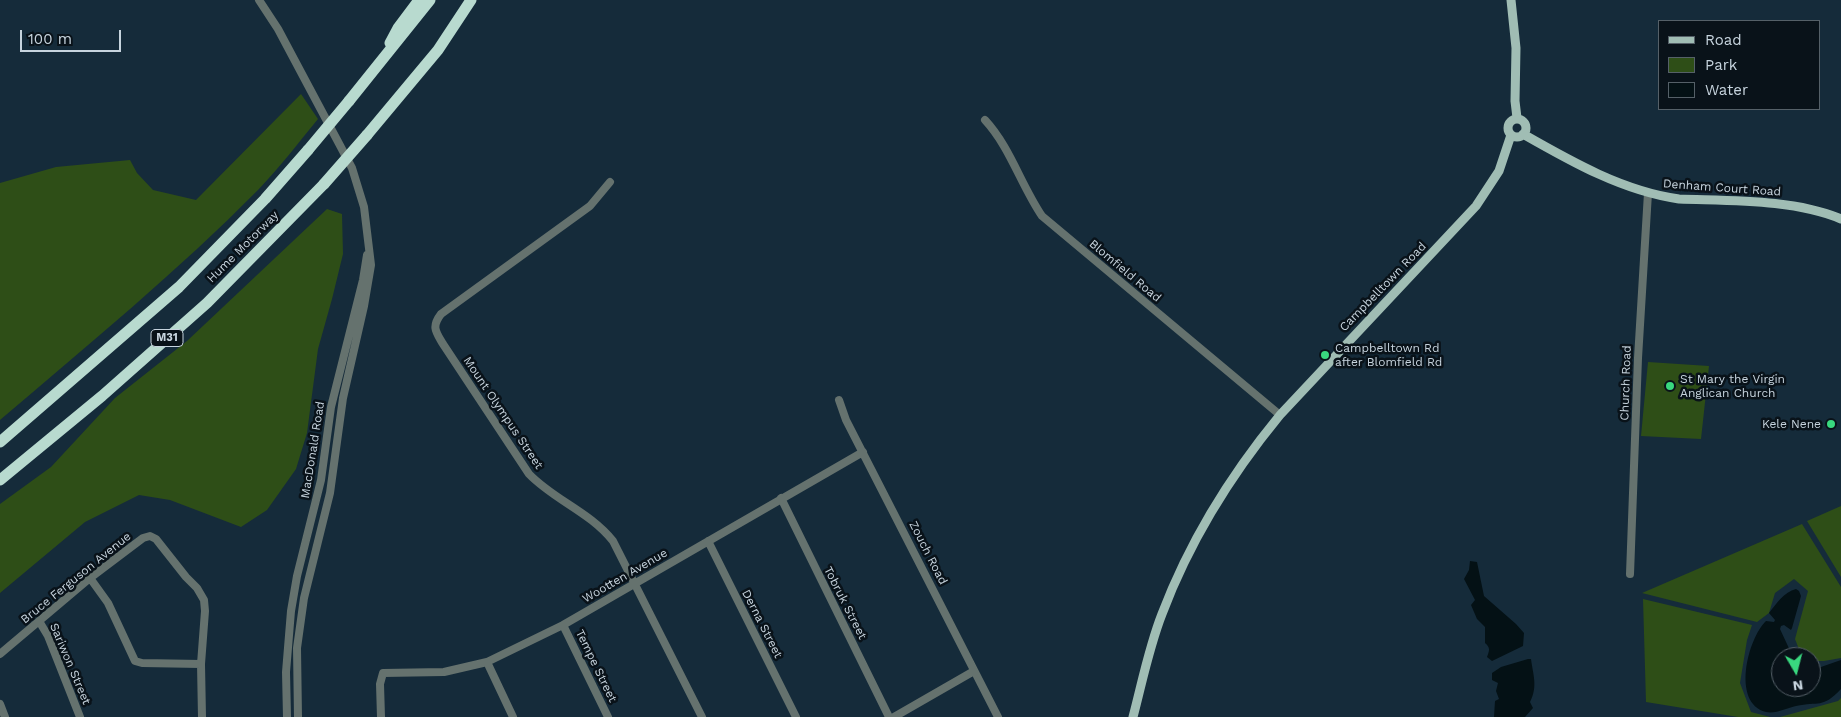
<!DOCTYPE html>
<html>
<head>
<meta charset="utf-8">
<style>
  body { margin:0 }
  #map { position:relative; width:1841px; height:717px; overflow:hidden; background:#152b3a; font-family:"Work Sans",sans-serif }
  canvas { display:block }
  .legend { position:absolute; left:1658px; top:20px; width:162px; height:90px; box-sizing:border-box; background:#091219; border:1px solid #556068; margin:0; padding:6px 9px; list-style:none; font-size:15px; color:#c7d4de }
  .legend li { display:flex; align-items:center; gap:10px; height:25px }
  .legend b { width:25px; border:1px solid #556068 }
  .north { position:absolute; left:1771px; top:647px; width:50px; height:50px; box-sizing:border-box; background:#091219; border:1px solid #556068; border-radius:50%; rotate:172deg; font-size:14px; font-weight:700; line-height:20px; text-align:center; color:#c7d4de }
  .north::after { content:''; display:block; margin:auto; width:18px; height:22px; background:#39d87f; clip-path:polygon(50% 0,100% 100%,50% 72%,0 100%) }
  .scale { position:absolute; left:20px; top:30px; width:101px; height:22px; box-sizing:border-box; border:2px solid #c7d4de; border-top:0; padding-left:6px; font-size:15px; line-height:18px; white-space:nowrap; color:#c7d4de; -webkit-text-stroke:4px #091219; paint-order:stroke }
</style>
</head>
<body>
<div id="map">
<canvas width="1841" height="717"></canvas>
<ul class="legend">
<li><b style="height:6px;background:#a0bdb4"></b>Road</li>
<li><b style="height:14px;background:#2e4e17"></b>Park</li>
<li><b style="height:14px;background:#041115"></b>Water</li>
</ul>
<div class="north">N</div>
<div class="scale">100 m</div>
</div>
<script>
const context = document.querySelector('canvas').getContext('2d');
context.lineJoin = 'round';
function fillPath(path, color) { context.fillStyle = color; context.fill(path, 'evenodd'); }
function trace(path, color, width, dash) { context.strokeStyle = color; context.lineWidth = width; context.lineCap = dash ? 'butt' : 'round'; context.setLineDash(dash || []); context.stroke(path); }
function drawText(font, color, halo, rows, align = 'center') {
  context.font = font + ' "Work Sans",sans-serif'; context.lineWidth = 5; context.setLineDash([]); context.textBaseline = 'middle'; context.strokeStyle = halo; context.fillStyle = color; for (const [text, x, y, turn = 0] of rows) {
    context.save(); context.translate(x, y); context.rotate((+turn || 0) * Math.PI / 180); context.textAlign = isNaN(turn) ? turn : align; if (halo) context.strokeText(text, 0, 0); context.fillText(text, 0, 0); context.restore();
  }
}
const green = new Path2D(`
  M301 94 318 119C299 142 280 167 259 189 178 271 88 345 0 420V183L56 167 130 160 137 173 153 190 196 200Z
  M327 209 342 214 343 254 332 299 318 349 307 433 296 469 267 510 241 527 170 500 139 495 85 522 0 593V504L51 467 115 398 187 341Z
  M1648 362 1709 366 1701 439 1641 436Z
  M1841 506V577L1807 521Z
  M1802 524 1841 587V658L1824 661H1811V657H1802L1795 639 1808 591 1794 579 1775 593 1769 613 1757 622 1642 593Z
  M1643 599 1752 625 1747 640 1740 683 1751 712 1770 717H1738L1646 702Z
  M1841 698V717H1780L1838 701Z`);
const water = new Path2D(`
  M1470 561 1477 562 1484 596 1516 624 1524 633 1523 646 1492 661 1487 657C1489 651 1491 648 1485 643V627L1477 619 1471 605 1475 600 1464 579 1469 570Z
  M1796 589 1799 591 1801 596 1792 628 1791 630 1784 625 1781 626 1780 629 1793 657H1781V687H1811V669L1821 667 1841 660V689C1822 709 1819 701 1796 706 1787 708 1776 714 1766 712 1731 703 1748 638 1766 621L1774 622 1775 620 1769 613C1776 604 1784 592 1796 589Z
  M1528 659H1531C1533 675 1538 686 1530 702L1533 708 1525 717H1494L1495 701 1499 699 1496 691 1498 683 1492 680V673L1501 667Z`);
const minor = new Path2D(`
  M259 0 278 29 352 168 364 207 371 265 364 306 343 398 330 493 304 598 297 648 298 717
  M985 120C1010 147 1021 185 1042 216L1280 415
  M610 182 590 206 441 314C431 327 436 332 443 344L529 474C554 500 590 512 613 541L702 717
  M839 400 846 420 998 717
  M781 498 889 717
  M708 541 796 717
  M1630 574 1638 358 1648 193
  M90 578 108 603 135 661 142 663 201 664
  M39 621 48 636 80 717
  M563 625 608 717
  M0 654 90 578 143 538 150 536 156 539 186 577 197 588 204 600 205 611 201 664 202 717
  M487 662 513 717
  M0 704 5 717
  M287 717 286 672 291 611 297 576 321 480 331 407 363 280 367 255
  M381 717 380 684 383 673 444 672 487 662 563 625 863 452
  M894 717 974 671`);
const major = new Path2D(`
  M1511 0 1516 48 1515 101 1517 118
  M1508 128a9 9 0 1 1 18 0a9 9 0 1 1-18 0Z
  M1523 134C1572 162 1623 191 1679 199 1730 201 1794 199 1841 219
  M1133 717C1142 683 1149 647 1162 614 1190 540 1229 477 1280 415L1476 206 1499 171 1511 135`);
const highway = new Path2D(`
  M390 43 398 28 419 0
  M349 101 430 0
  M367 135 438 50 471 0
  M0 442 179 287 265 199 308 150
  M0 480 102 396 207 303 324 184`);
const highwayBridge = new Path2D(`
  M308 150 349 101
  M324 184 367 135`);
const markers = [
  [1325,355,5,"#39d87f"],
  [1670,386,5,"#39d87f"],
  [1831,424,5,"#39d87f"]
];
const shields = [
  [167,338,32]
];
const shieldNames = [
  ["M31",167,338]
];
const streetNames = [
  ["Denham Court Road",1722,188,4],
  ["Hume Motorway",243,247,-45],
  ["Blomfield Road",1125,271,40],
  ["Campbelltown Road",1383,287,-46],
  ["Church Road",1626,383,-88],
  ["Mount Olympus Street",503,413,56],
  ["MacDonald Road",313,450,-81],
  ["Zouch Road",928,553,63],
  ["Wootten Avenue",625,576,-30],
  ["Bruce Ferguson Avenue",76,578,-39],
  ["Tobruk Street",845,603,63],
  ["Derna Street",762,624,63],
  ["Sariwon Street",70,664,67],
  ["Tempe Street",596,666,64]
];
const poiNames = [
  ["Campbelltown Rd",1335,348],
  ["after Blomfield Rd",1335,362],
  ["St Mary the Virgin",1680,379],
  ["Anglican Church",1680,393],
  ["Kele Nene",1821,424,"right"]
];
fillPath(green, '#2e4e17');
fillPath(water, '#041115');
trace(minor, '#65726e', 8);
trace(major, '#a0bdb4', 9);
trace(highway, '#b8dacf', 11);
trace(highwayBridge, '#b8dacf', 11);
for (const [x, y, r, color] of markers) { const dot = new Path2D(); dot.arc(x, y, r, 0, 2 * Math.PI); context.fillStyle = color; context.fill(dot); trace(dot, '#091219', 2); }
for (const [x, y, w] of shields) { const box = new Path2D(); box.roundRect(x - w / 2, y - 8.5, w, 17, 4); context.fillStyle = '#091219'; context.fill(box); trace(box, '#c7d4de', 1); }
drawText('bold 11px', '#c7d4de', null, shieldNames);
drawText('12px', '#c7d4de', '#091219', streetNames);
drawText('12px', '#c7d4de', '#091219', poiNames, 'left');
</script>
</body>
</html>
